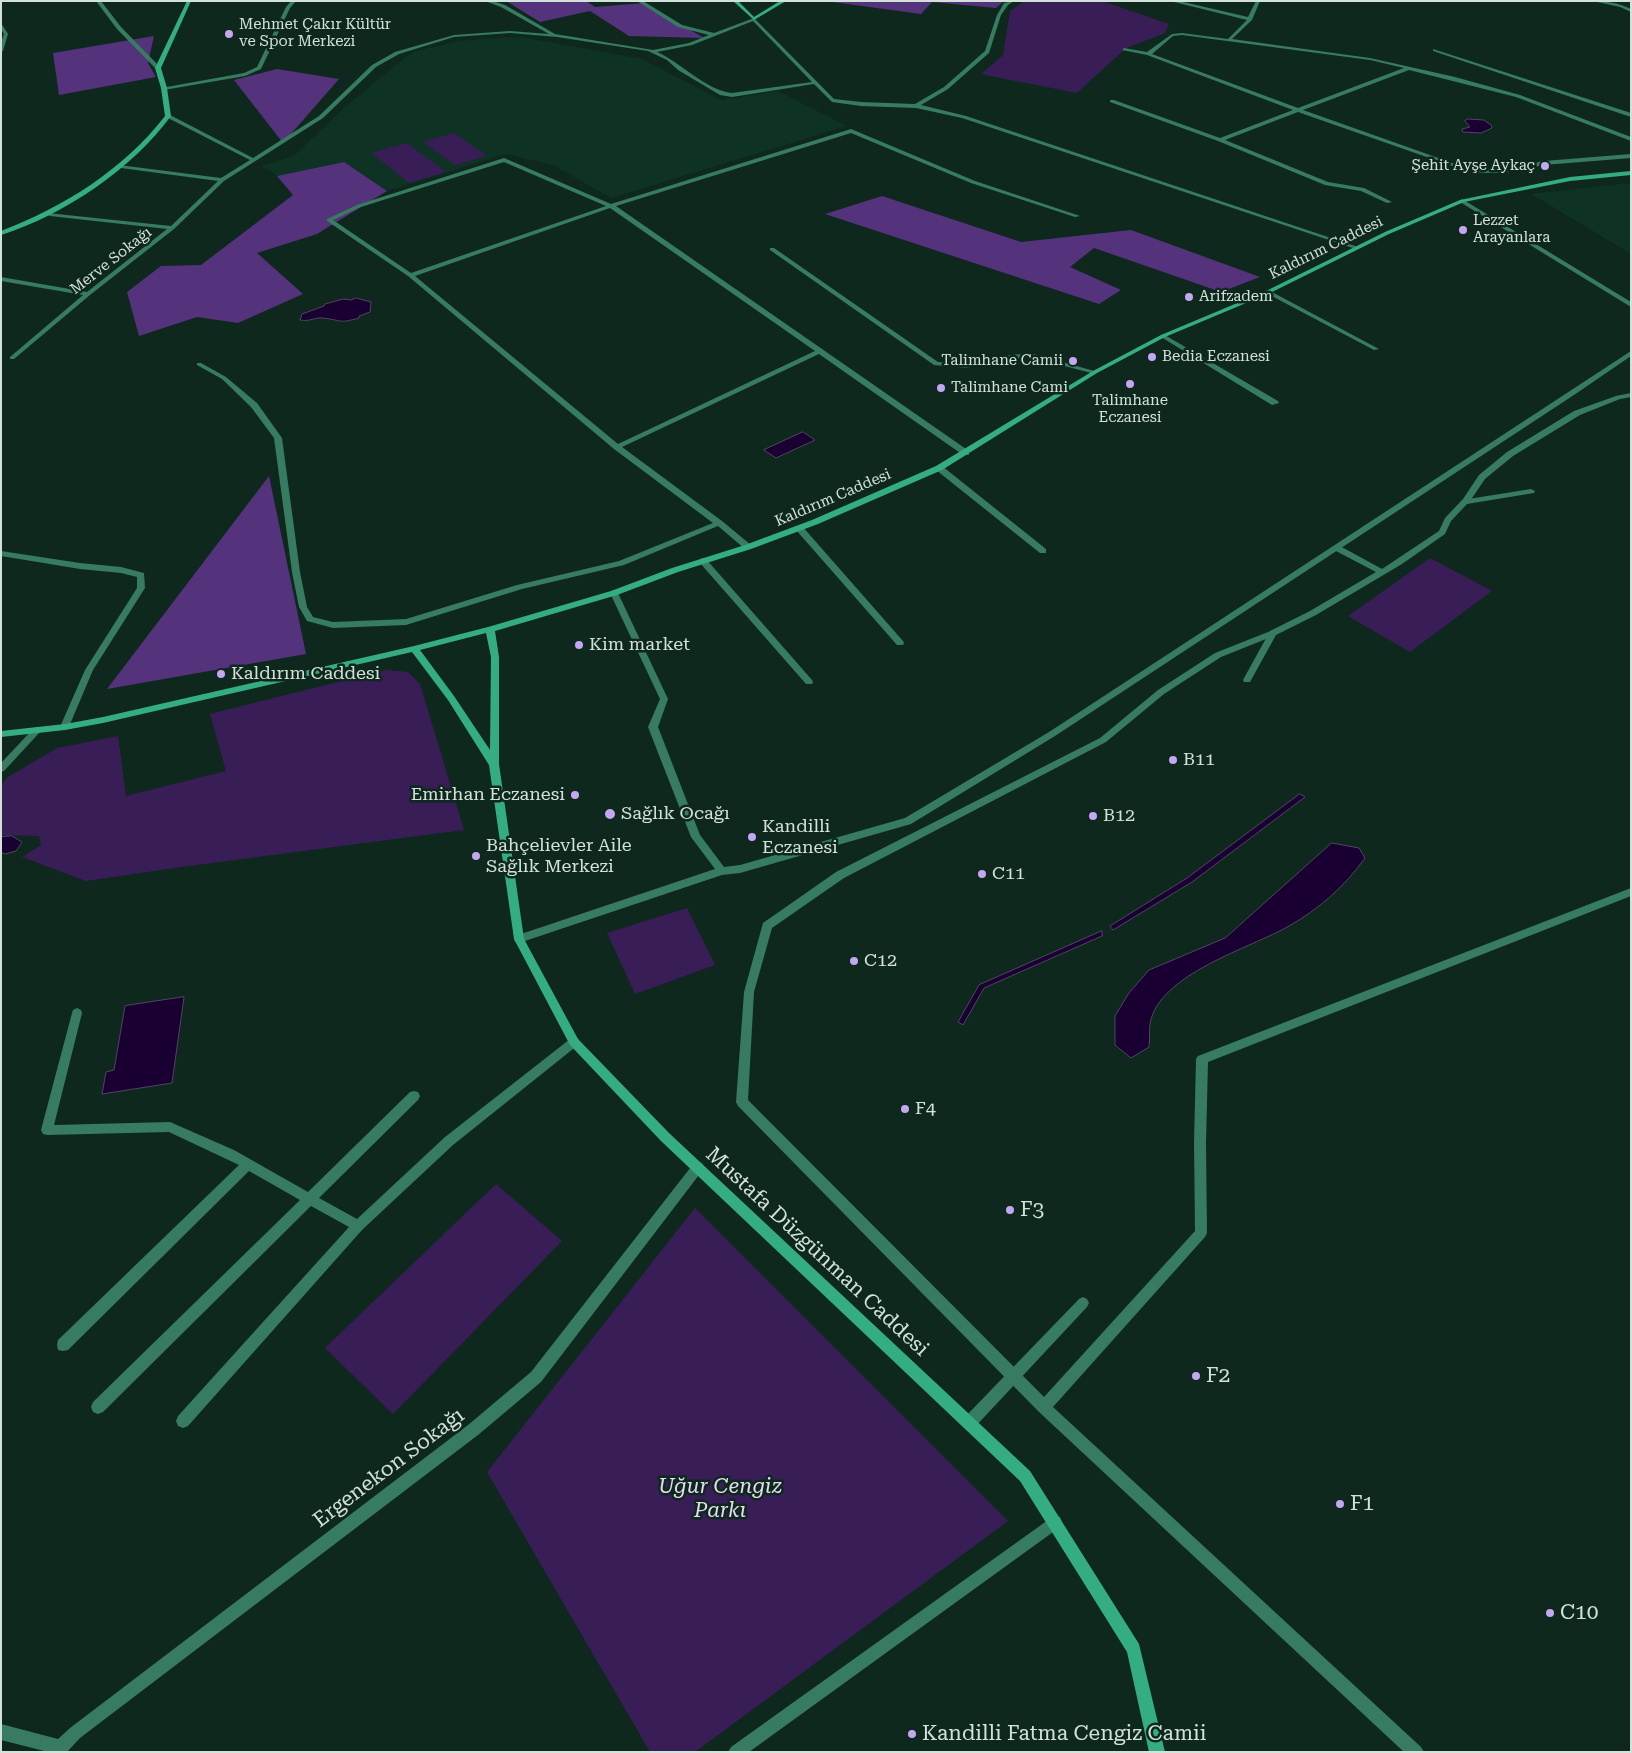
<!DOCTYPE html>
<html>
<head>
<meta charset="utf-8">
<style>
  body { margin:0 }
  #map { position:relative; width:1632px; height:1753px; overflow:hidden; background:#0e281e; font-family:"Roboto Serif",serif }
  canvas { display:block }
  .frame { position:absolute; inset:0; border:2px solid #d2e1da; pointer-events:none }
</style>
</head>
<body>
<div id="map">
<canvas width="1632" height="1753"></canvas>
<div class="frame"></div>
</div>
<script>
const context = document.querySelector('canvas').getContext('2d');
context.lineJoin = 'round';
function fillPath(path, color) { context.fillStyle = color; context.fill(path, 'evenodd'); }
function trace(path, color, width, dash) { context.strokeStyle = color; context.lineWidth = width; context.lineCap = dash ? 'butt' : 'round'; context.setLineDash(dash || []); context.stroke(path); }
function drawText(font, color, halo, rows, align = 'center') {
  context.font = font + ' "Roboto Serif",serif'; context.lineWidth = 5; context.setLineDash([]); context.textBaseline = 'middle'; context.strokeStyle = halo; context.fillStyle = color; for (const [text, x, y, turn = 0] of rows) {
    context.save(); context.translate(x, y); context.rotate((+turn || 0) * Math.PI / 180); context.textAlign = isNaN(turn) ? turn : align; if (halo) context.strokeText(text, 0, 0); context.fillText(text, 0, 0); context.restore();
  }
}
const built = new Path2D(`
  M506 37 527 38 642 59 721 100 778 91 847 126 611 198 553 165 506 154 387 191 344 162 277 176 263 166 295 155 344 108 402 60 415 51 460 41Z
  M1631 183V254L1531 194Z`);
const green = new Path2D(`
  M1025 1H1102L1169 24 1165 33 1126 48 1077 93 981 74 1003 55 1010 11Z
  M454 133 487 156 455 165 423 142Z
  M407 143 446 172 409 183 371 153Z
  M1430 558 1492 591 1410 652 1348 616Z
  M386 670 408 672 420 684 464 830 181 867 86 881 22 857 41 845 39 836 1 835V785L8 777 57 748 118 736 126 796 226 771 210 714Z
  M687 908 715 965 635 994 607 933Z
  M496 1184 562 1241 393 1414 325 1348Z
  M695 1208 1008 1521 695 1752H650L487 1472Z`);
const forest = new Path2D(`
  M506 1H586L595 7 644 3 704 38 629 36 590 11 540 22Z
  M825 1H1004L996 8 932 2 921 14Z
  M154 36 148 63 156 77 59 95 53 53Z
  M277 69 339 79 283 143 234 80Z
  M344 162 387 191 317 234 257 253 303 294 238 323 197 317 139 336 127 292 161 266 201 265 293 195 277 176Z
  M882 196 1021 242 1131 230 1260 277 1221 292 1094 248 1070 267 1121 290 1099 304 825 214Z
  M269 476 306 654 107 689Z`);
const water = new Path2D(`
  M1468 119 1484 120 1491 125 1492 128 1481 133 1463 132 1462 129 1470 127 1465 121Z
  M356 298 371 302 370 312 359 316V318C338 324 342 320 323 318 315 317 310 322 300 320L302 314 324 306 325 304 343 299 351 300Z
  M803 432 815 440 776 458 764 450Z
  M1300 794 1305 797 1192 882 1113 930 1110 926 1187 878Z
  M12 836 22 842 16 851 5 854 1 852V837Z
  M1332 843 1359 848 1365 858C1345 886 1319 909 1289 926 1251 948 1158 974 1150 1024 1149 1031 1150 1039 1149 1047L1131 1058 1115 1045V1016L1129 993 1149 970 1225 938Z
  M1102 931V936L984 988 963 1025 958 1022 979 985Z
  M184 997 172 1083 102 1094 106 1072 114 1070 125 1006Z`);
const lane = new Path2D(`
  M936 466H942L1046 549V553H1040L936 470Z
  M1531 489 1535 491 1534 493 1467 504 1451 521 1445 534 1402 564 1316 615 1276 635 1250 682H1244L1243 680 1270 631 1310 611 1376 572 1334 550V546H1340L1382 569 1439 531 1445 518 1462 500Z
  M1 551 80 563 121 567 144 573 145 588 93 670 68 729 65 730 60 727 85 670 137 588V577L121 573 80 569 1 556Z
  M1083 1297 1087 1299 1089 1303 1087 1307 974 1428 969 1430 964 1428 962 1423 964 1418 1079 1299Z`);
const street = new Path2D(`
  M96 1H101L121 27 160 67V69H156L117 29Z
  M291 1H296L290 8 261 69 245 76 164 90 161 88 244 73 257 67 286 7Z
  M485 1H493L505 5 555 34 653 50 689 43 709 35 678 27 637 1H643L682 25 714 33 754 18 834 99 861 102 915 104 944 87 985 51 997 15 1004 3 1014 1 1008 5 1001 15 989 53 948 89 921 105 966 116 1358 247 1353 248 962 118 916 108 861 106 832 102 814 84 732 97 720 95 678 70 667 60 648 51 557 37 510 33 454 37 399 54 376 67 323 118 224 181 174 229 90 295 14 359H10V357L83 295 1 281V277L87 292 167 229 50 216 47 214 48 213 171 226 218 181 121 168 119 167V165L221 178 250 160 166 117V115H170L253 158 319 116 372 65 395 52 454 35 510 31 549 34 501 7ZM753 21 812 82 732 93C707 91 680 62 657 52L692 45Z
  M1170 1H1179L1248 17 1256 1H1260L1252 20 1232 39 1370 58 1455 77 1520 95 1631 137V141L1516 97 1409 70 1303 110 1461 166 1483 169H1504L1544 161 1631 154V158L1544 165 1504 173H1483L1458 168 1298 112 1225 140 1328 182 1364 188 1392 202 1387 203 1361 191 1325 185 1218 141 1110 102V100H1114L1220 138 1293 110 1147 55 1122 50 1124 48 1147 52 1172 34 1182 33 1228 39 1247 20ZM1182 35 1370 60 1404 68 1298 108 1152 54 1173 36Z
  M1593 1C1606 1 1619 3 1631 9V12L1620 7Z
  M1 23 8 34 3 51 1 52V42L4 34 1 29Z
  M1433 49 1631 113V117L1433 51Z
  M851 129 975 181 1080 216 1075 217 971 183 851 133 616 206 969 451V455H963L819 354 622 447 722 521 751 545V549H745L718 526 624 565 522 589 406 625 333 628 307 621 299 607 292 572 274 438 251 407 222 379 197 365V363H201L226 377 257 403 282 438 300 572 307 607 313 617 333 622 406 619 517 585 619 561 713 523 614 449 408 276 327 221V219L357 205 504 158 611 204ZM504 162 606 206 411 273 333 220 361 207ZM610 208 815 351 618 444 415 276Z
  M1462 199 1631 302V307L1460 202 1459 201Z
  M770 248H774L938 362 966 364 1003 356 1030 353 1098 372 1095 374 1030 357 1003 360 966 368 934 365 770 250Z
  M1266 291H1270L1379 349 1374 350 1266 293Z
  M1163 334 1278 401 1279 403 1272 405 1161 337 1160 336Z
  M1631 351V356L1577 393 1055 736 911 824 740 873 722 875 519 943 515 942 514 939 515 936 715 869 691 837 648 727 660 699 610 593 611 591 614 590 618 593 668 699 658 727 700 835 724 867 740 865 905 818 1049 732Z
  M1631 393V397L1620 399 1580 415 1513 456 1485 479 1468 504H1465L1461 502 1479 475 1507 452 1574 411 1616 396Z
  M796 526H802L903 641 904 643 903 645H897L796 530Z
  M703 558 706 559 812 680 813 682 812 684H806L700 563V559Z
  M1273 630 1276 631V635L1221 657 1164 694 1106 742 844 878 772 928 754 992 748 1100 1044 1397 1195 1231 1194 1143 1196 1059 1198 1056 1631 888V896L1208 1062 1206 1143 1207 1233 1205 1237 1053 1407 1421 1747 1424 1752H1404L1039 1412 738 1106 736 1102 744 992 763 923 836 872 1100 738 1158 690 1215 653Z
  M37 727 40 728 42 730 40 732 4 771 1 772V763L34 728Z
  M77 1008 81 1010 82 1013 54 1125 170 1122 234 1150 308 1192 410 1092 414 1091 418 1092 420 1096 418 1100 319 1198 357 1219 445 1137 570 1039 574 1037 578 1039 580 1042 578 1045 453 1145 362 1230 188 1426 183 1428 178 1426 176 1421 178 1416 349 1227 311 1206 103 1412 98 1414 93 1412 91 1407 93 1402 300 1200 249 1171 68 1350 63 1351 58 1350 57 1345 58 1340 239 1165 169 1132 47 1135 43 1134 41 1130 72 1013 73 1010Z
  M698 1162 702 1163 704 1167 702 1171 541 1382 478 1435 80 1738 67 1752H48L1 1740V1724L58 1739 70 1728 468 1425 531 1372 694 1163Z
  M1055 1515 1060 1517 1062 1522 1060 1527 749 1752H728L731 1747Z`);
const secondary = new Path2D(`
  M187 1H191L161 68 167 88 171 116C132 169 64 215 1 235V231C64 207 124 169 165 116L161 88 155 68Z
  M733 1H738L754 17 780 1H786L754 20Z
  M1631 171V175L1570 181 1464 202 1389 234 1270 293 1165 337 1097 373 942 470 818 524 751 549 678 572 617 595 495 631 499 657V764L524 939 578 1039 669 1133 1030 1471 1139 1644 1165 1752H1149L1127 1652 1020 1481 661 1141 570 1045 514 939 489 765 448 700 412 652 103 723 65 730 1 737V731L65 724 103 717 414 646 488 627 611 591 672 568 745 545 812 520 936 466 1093 371 1161 335 1266 291 1385 232 1460 200 1570 177ZM486 633 491 657 490 750 454 696 420 650Z`);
const markers = [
  [229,34,5,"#c5a7f1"],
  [1545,166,5,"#c5a7f1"],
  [1463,230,5,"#c5a7f1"],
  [1189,297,5,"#c5a7f1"],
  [1152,357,5,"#c5a7f1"],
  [1073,361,5,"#c5a7f1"],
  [1130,384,5,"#c5a7f1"],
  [941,388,5,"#c5a7f1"],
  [579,645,5,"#c5a7f1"],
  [221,674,5,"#c5a7f1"],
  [1173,760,5,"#c5a7f1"],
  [575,795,5,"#c5a7f1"],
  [610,814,6,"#c5a7f1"],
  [1093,816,5,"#c5a7f1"],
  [752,837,5,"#c5a7f1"],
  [476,856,5,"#c5a7f1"],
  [982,874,5,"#c5a7f1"],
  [854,961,5,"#c5a7f1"],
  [905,1109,5,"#c5a7f1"],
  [1010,1210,5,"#c5a7f1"],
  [1196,1376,5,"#c5a7f1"],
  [1340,1504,5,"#c5a7f1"],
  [1550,1613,5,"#c5a7f1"],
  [912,1734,5,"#c5a7f1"]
];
const farPoinames = [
  ["Mehmet Çakır Kültür",239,25],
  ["ve Spor Merkezi",239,42],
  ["Şehit Ayşe Aykaç",1535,166,"right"],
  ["Lezzet",1473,221],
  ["Arayanlara",1473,238],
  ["Arifzadem",1199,297],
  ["Bedia Eczanesi",1162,357],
  ["Talimhane Camii",1063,361,"right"],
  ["Talimhane Cami",951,388],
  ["Talimhane",1130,401,"center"],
  ["Eczanesi",1130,418,"center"]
];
const farStreetnames = [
  ["Kaldırım Caddesi",1326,248,-26],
  ["Merve Sokağı",111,261,-38],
  ["Kaldırım Caddesi",833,498,-23]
];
const poiNames = [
  ["Kim market",589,645],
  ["Kaldırım Caddesi",231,674],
  ["B11",1183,760],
  ["Emirhan Eczanesi",565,795,"right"],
  ["Sağlık Ocağı",621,814],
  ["B12",1103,816],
  ["Kandilli",762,827],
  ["Eczanesi",762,848],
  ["Bahçelievler Aile",486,846],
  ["Sağlık Merkezi",486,867],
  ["C11",992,874],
  ["C12",864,961],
  ["F4",915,1109]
];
const nearPoinames = [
  ["F3",1020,1210],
  ["F2",1206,1376],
  ["F1",1350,1504],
  ["C10",1560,1613],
  ["Kandilli Fatma Cengiz Camii",922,1734]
];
const nearStreetnames = [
  ["Mustafa Düzgünman Caddesi",817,1252,43],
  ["Ergenekon Sokağı",389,1468,-37]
];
const nearParknames = [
  ["Uğur Cengiz",720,1487],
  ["Parkı",720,1511]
];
fillPath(built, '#0e3224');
fillPath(green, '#391d57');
fillPath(forest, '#55327c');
fillPath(water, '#1a0032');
trace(water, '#514464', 1);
fillPath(lane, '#377b60');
fillPath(street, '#377b60');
fillPath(secondary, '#35ad82');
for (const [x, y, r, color] of markers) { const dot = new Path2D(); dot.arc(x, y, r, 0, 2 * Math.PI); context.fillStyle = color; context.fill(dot); trace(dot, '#0e281e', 2); }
drawText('15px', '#d2e1da', '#0e281e', farPoinames, 'left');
drawText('15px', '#d2e1da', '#0e281e', farStreetnames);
drawText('18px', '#d2e1da', '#0e281e', poiNames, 'left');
drawText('21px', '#d2e1da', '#0e281e', nearPoinames, 'left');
drawText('21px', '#d2e1da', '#0e281e', nearStreetnames);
drawText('italic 21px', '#e4dbf1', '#0e281e', nearParknames);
</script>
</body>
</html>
